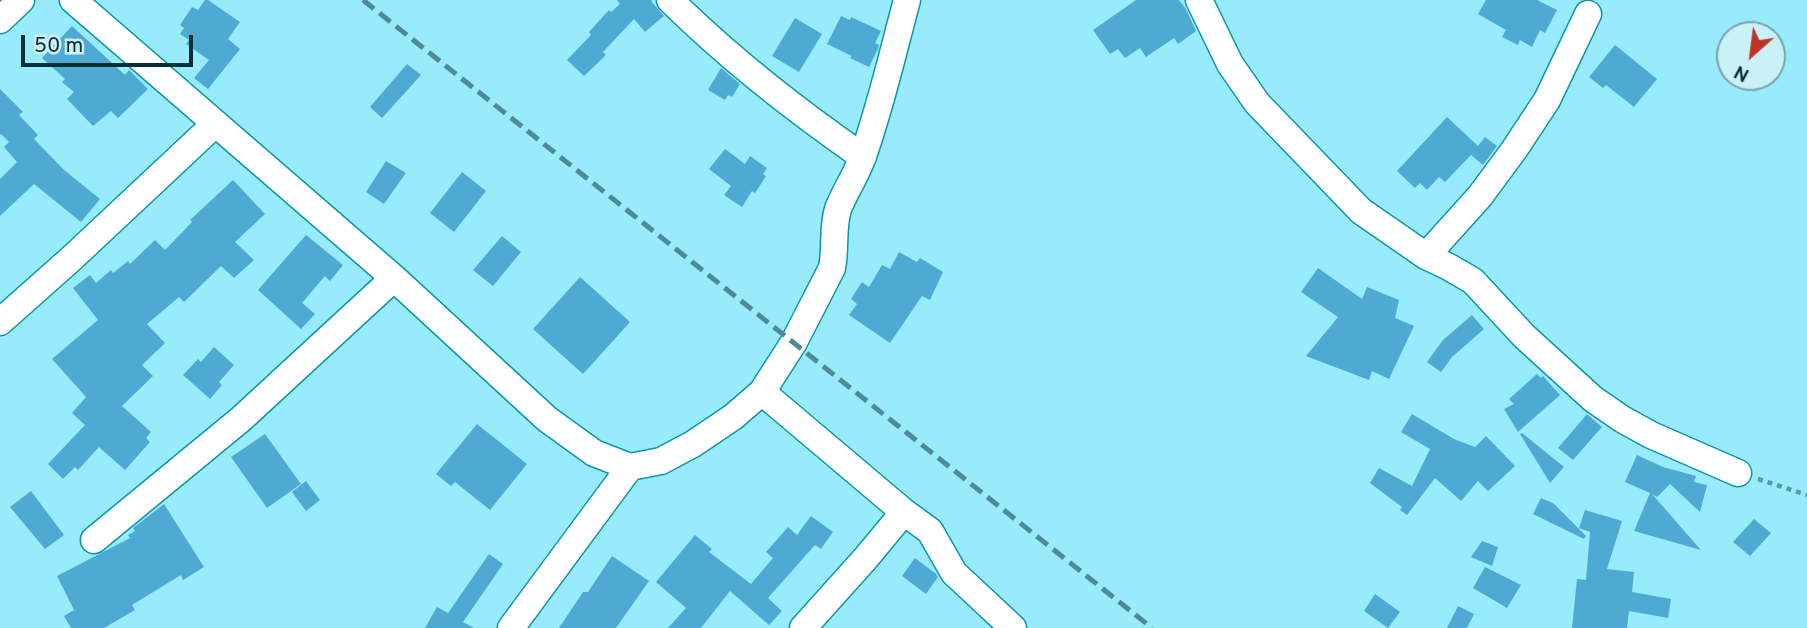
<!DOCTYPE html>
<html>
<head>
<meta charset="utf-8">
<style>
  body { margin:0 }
  #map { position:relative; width:1807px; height:628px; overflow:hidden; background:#97ebfb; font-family:Overpass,sans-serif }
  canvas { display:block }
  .north { position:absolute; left:1716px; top:21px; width:70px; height:70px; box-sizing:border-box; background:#caf1f8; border:2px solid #7ca3a9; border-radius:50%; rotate:208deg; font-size:19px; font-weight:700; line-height:28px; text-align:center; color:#082d33 }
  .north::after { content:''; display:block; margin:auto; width:24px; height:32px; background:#c13424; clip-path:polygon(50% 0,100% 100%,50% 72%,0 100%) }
  .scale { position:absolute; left:21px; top:35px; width:172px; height:32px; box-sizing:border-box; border:4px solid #082d33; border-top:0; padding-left:9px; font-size:21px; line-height:24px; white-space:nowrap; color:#082d33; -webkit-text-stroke:5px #caf1f8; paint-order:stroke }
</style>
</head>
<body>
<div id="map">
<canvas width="1807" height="628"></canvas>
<div class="north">N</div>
<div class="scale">50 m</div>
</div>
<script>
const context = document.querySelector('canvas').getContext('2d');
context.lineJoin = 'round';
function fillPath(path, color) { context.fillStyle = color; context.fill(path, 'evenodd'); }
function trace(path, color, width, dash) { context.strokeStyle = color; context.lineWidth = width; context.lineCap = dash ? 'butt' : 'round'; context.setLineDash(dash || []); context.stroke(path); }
const building = new Path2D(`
  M205 0H208L240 22 228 39 240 49 208 89 194 78 209 60 186 44 189 40 180 34 184 28 180 25 192 7 198 10Z
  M617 0H652L651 1 664 16 645 32 634 19 603 52 606 55 584 76 567 60 591 35 589 32 609 10 611 12 620 4Z
  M1136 0H1179L1186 9 1196 31 1178 44 1174 38 1146 57 1140 48 1125 58 1118 49 1110 54 1093 30Z
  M1486 0H1537L1557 10 1545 33 1540 30 1532 47 1520 40 1518 45 1502 37 1506 30 1478 14Z
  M841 16 850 20 851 17 881 31 875 43 879 45 878 49 869 67 850 58 852 56 827 44Z
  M795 18 822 34 799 72 772 56Z
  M72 26 125 75 129 70 148 89 118 118 111 111 93 126 67 99 74 92 62 82 65 79 42 58Z
  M1615 45 1657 79 1634 107 1606 85 1603 88 1589 77Z
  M407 64 421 75 382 118 370 107Z
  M721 68 740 84 732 97 728 95 725 100 708 90Z
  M0 89 23 112 19 115 38 135 34 139 64 170 100 199 81 222 34 184 0 216V179L17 162 4 147 9 142 1 134 0 135Z
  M1447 117 1478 146 1485 137 1497 146 1483 165 1471 155 1445 182 1439 177 1427 190 1420 183 1415 188 1397 171Z
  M725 149 745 164 750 156 767 168 763 174 766 176 755 193 752 191 742 207 724 195 731 186 709 169Z
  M386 161 406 173 384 204 366 192Z
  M462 172 486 191 454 232 430 213Z
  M233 180 265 214 235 242 254 260 234 278 221 266 184 302 179 297 147 324 165 343 142 365 153 376 122 406 151 432 146 438 150 442 125 470 99 447 78 470 75 467 63 479 48 464 85 425 72 413 86 397 52 359 98 320 73 288 90 275 96 283 111 270 113 273 128 261 130 264 155 240 165 250 192 222 190 220Z
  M306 235 343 265 330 281 325 276 302 303 315 314 301 329 258 290Z
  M502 236 521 252 493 286 473 270Z
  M899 252 917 262 920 258 943 272 930 300 922 296 890 343 849 315 857 304 851 299 862 282 869 287 882 265 890 269Z
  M1318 268 1362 299 1367 287 1399 300 1395 318 1414 326 1389 379 1372 371 1369 380 1306 356 1338 317 1301 292Z
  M580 277 630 322 583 374 533 329Z
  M1472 315 1484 329 1452 357 1441 372 1427 362 1443 340Z
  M214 347 234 365 219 382 222 385 210 399 183 375 198 359 201 362Z
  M1537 374 1541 378 1543 376 1560 395 1518 432 1504 409 1514 404 1509 399Z
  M1412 414 1454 439 1475 447 1486 436 1515 466 1488 491 1478 481 1461 501 1435 478 1407 515 1400 510 1402 507 1370 483 1379 468 1412 486 1430 449 1401 432Z
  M1587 414 1602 427 1573 460 1558 448Z
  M477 424 527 464 490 510 455 482 451 486 436 474Z
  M1522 433 1564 467 1550 483 1520 434Z
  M265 434 301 484 267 508 231 457Z
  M1637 455 1663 467 1696 476 1694 482 1707 485 1700 512 1670 484 1657 497 1652 494 1701 550 1634 531 1650 493 1625 482Z
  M306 481 320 500 306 511 292 492Z
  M31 491 64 535 45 549 10 507Z
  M1541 498 1553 503 1586 536 1584 539 1533 514Z
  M164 504 204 567 183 580 181 575 132 605 135 610 104 628H71L64 616 74 610 57 576 130 538 128 535 135 531 133 528Z
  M1585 510 1622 521 1607 569 1634 572 1632 592 1671 599 1668 618 1629 611 1627 628H1572L1577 579 1586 580 1590 532 1579 528Z
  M811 516 833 532 821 549 815 545 768 598 782 611 769 625 730 591 701 628H668L686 608 656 582 695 535 712 549 709 552 751 584 773 558 766 552 788 527 797 535Z
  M1754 519 1771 533 1750 556 1733 542Z
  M1482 541 1498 547 1492 566 1471 557Z
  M489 554 503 564 463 622 474 628H425L437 607 448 613Z
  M612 556 649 581 616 628H559L583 592H588Z
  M915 558 936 574 938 577 926 594 902 576Z
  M1485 567 1521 585 1507 608 1473 588Z
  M1375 594 1400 612 1388 628 1364 611Z
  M1458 606 1474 614 1467 628H1447Z`);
const path = new Path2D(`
  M1758 479 1807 495`);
const minor = new Path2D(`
  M73 0 394 278 547 419 594 453 630 467 661 461 693 444 733 417 762 392 794 342 832 268C836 248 832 229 838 209 845 191 857 174 863 156 881 105 893 52 907 0
  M670 0C729 58 795 110 863 157
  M1199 0 1230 64 1257 103 1361 211 1426 256 1449 267 1473 281 1524 336 1593 399 1622 419 1651 435 1738 473
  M0 20 21 0
  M1426 256 1480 196 1514 150 1547 100 1588 14
  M0 322 72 258 215 124
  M762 392 904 512 930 531 954 573 1013 628
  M94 540 241 419 394 278
  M511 628 630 467
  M803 628 865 559 904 512`);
const rail = new Path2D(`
  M363 0 1152 628`);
fillPath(building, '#4faad3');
trace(minor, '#0d96a9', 29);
trace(path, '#5999a4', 4.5, [5, 5]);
trace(minor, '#fff', 26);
trace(rail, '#4e8b96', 5, [14, 7]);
</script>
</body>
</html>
